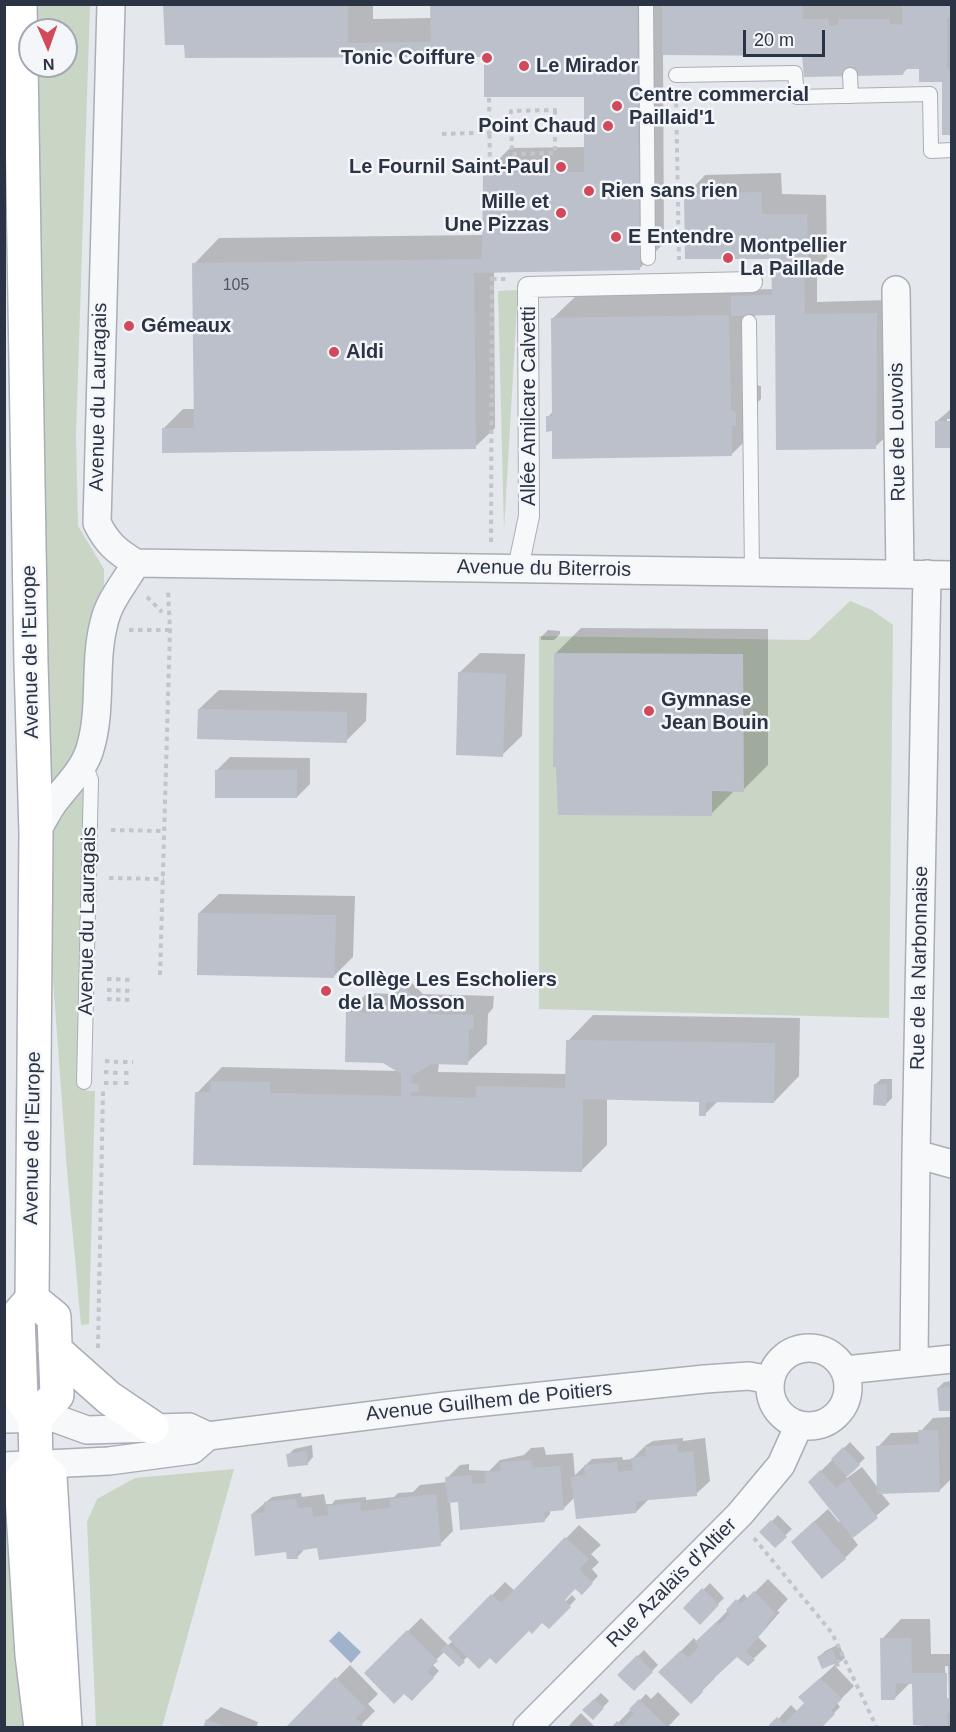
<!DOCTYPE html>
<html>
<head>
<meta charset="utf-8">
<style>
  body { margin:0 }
  #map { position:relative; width:956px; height:1732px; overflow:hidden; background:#e4e7ec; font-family:Helvetica,sans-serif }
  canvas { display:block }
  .frame { position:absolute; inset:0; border:6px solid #2b3445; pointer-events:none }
  .north { position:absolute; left:18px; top:18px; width:60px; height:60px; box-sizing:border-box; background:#f4f6f9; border:2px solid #a4a8b1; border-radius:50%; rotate:178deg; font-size:16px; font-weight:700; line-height:24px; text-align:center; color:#2b3445 }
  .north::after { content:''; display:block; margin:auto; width:21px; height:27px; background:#d1495b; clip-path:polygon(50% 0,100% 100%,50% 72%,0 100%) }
  .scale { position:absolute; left:743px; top:30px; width:82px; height:27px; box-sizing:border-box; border:3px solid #2b3445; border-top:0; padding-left:8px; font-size:18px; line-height:21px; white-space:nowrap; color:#2b3445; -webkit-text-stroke:4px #f4f6f9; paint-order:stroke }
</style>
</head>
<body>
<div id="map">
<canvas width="956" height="1732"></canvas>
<div class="frame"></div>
<div class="north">N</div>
<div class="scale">20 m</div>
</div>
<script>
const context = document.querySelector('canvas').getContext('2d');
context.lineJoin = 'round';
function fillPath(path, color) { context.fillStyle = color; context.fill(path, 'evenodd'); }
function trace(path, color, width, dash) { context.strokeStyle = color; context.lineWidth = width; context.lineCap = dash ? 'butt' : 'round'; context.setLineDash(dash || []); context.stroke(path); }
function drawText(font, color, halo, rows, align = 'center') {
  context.font = font + ' Helvetica,sans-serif'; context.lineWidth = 5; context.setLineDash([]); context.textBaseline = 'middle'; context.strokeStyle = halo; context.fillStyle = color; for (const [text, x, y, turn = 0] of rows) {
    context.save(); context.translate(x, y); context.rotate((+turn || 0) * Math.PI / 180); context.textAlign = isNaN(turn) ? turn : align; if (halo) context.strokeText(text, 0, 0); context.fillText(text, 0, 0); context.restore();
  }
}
const green = new Path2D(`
  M36 5H90L76 435 78 526 104 569V585L91 632 79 749 50 793 37 66H66V30H36Z
  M518 290 504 530 498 291Z
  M850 601 872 610 893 625 889 1018 539 1009V636L809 640Z
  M85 787 78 1081 87 1091H95L89 1324 81 1325 67 1171 51 952 50 828Z
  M234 1469 162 1727H96L87 1522 97 1499 135 1478Z
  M4 1493 8 1499 28 1727H5Z`);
const water = new Path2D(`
  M339 1631 361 1652 351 1663 329 1641Z`);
const shadow = new Path2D(`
  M165 4H373V19L432 18V4H952V133L944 81 920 68 909 67 902 74 803 54H663L664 243 639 269 494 271 495 428 475 447 163 429 183 409H195L194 264 219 238 484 235V174L510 148 585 147V95L485 56 185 43Z
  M781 173 782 194 826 195 827 257 817 267V302L890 300 901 422 875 447 776 341 775 310 755 314 756 385 761 386V399L756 404 757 429 731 455 553 430 548 417 553 411 552 319 578 294 773 289V257L686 195 705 175Z
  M952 408V419H947V422H936Z
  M581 628 768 629V765L743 790H735L711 814 556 653Z
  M548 630 560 631V634L554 640H541V637Z
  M480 653 525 654 522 736 502 755 460 672Z
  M219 690 367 693 366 721 346 741 199 709Z
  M230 757 310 758V784L297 797 217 770Z
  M219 894 355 896 353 957 334 976 199 913Z
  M407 978 423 994 494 996 493 1008 488 1014 487 1044 467 1063H439L438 1072 567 1074 568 1041 593 1015 800 1018 799 1076 774 1102 718 1101 705 1114 701 1100 607 1098V1145L581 1171 197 1093 222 1067 399 1071 348 1013 367 993 396 994Z
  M881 1079H892V1098L886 1104 875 1085Z
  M952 1381V1409L938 1388 944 1382Z
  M950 1417 952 1478 939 1491 881 1493 890 1504 852 1537 858 1545 845 1558 806 1529 828 1509 839 1522 841 1520 810 1482 850 1442 865 1458 846 1477 847 1478 862 1467 879 1489 878 1447 891 1433 920 1432 933 1418Z
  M683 1438V1441L705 1438 710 1481 696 1494 649 1499 636 1512 575 1497 563 1509 550 1510V1514L544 1521 459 1500 450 1502 453 1531 440 1544 318 1547 303 1548V1551L297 1557 288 1553 252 1514 272 1497 301 1493 302 1497 324 1494 326 1504H332L335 1500 366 1497V1500L394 1497 398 1493 413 1492 420 1485 447 1482V1478L460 1465 469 1464V1470L489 1471 500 1460 524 1455 531 1448 544 1447 546 1455 573 1453 575 1475 592 1459 622 1457 623 1460 632 1459 646 1445 653 1441Z
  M312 1445 313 1457 307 1464 288 1455 294 1449Z
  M778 1515 792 1529 775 1545 761 1532Z
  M579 1525 601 1545 591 1554 599 1562 592 1569 598 1576 582 1593 579 1583 545 1622 572 1595 576 1599 549 1627 543 1621 490 1656H468L459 1665 445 1651 432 1664 439 1671 412 1699 404 1692 366 1673 421 1618 448 1645 453 1641 450 1638 505 1582 515 1591Z
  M768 1579 788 1599 777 1611 780 1612 758 1637 767 1646 748 1664 737 1655 714 1676 715 1678 691 1702 660 1672 694 1638 697 1642 744 1594 748 1599Z
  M710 1583 724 1598 700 1622 685 1608Z
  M901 1619H930L931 1654H952V1728H934V1722L914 1682H911L895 1698 882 1639ZM945 1666H948L949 1701H946Z
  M839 1644 845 1658 835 1666 854 1686 837 1703 840 1707 819 1728H770L791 1705 798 1712 807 1703 800 1697 840 1660 823 1667 818 1658 825 1651Z
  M644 1650 658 1665 634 1689 619 1675Z
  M350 1665 378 1694 368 1704 375 1711 358 1728H288Z
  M658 1692 680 1714 667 1728H613L646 1694 651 1699Z
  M601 1693 609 1701 593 1718 584 1710Z
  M221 1707 258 1722 256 1728H205L207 1720Z
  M581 1713 596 1728H567L575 1719Z`);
const building = new Path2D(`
  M163 4H348V43L431 42 430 4H637L640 270 474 273 476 449 162 453V428H194L192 263 482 259 483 173 584 172V97H484V57L185 58 184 45H165Z
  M662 4H802L803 19H828L829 26 838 25V19H890V24L902 25V4H952V18H947V68L952 69V135H942V82H919V69H905L903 75 804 77 802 56 662 55Z
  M762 192V214H807L808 278H804L805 314 877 313 876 449 776 450 775 315 731 316V296L772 295 771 259H685L684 194Z
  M729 315 731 410 736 412V426H732V456L552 459V431L546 432V416H552L551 318Z
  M935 421H952V448H935Z
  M554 653 743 654 744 792 712 791V816L558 815 556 767H553Z
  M458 672 506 674 503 757 456 755Z
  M198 709 347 712V743L197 739Z
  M215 770H297V798H215Z
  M198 913 336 915 334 978 197 975Z
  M400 983 430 1014 474 1015V1029H469L468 1065 431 1064 412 1076 411 1083 419 1084V1092H411V1096L476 1098V1086L565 1088 566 1040 775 1043 774 1103 706 1102V1116H699V1102L583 1099 582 1172 193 1165 195 1092H210L211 1081 270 1082V1093L401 1096V1074L383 1063 345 1062 346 1012 384 1013Z
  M874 1084H887L886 1106 873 1105Z
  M952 1386V1411H939L937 1388Z
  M918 1430H938L940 1492 877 1494 876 1446 919 1444Z
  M677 1444 678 1453 693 1451 697 1496 636 1501V1513L576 1519 571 1477 585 1475 584 1465 617 1462 618 1472 633 1470 631 1458 646 1456 645 1447Z
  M843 1447 860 1465 847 1477 831 1459Z
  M307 1451 308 1465 288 1467 286 1454Z
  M531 1460 533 1468 560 1466 564 1510 544 1512 545 1522 460 1530 458 1502 448 1503 445 1477 471 1475 472 1484 486 1483 485 1472 501 1471 500 1462Z
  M820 1470 836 1488 848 1479 878 1518 853 1538 808 1482Z
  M436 1494 441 1546 319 1560 317 1548 297 1551 298 1559H287L286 1552 255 1556 251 1514 265 1512 264 1502 296 1499 297 1508 312 1507 313 1517 329 1515 327 1506 360 1502 361 1511 390 1508V1499Z
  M771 1520 787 1537 775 1548 759 1532Z
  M814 1521 846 1559 822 1579 791 1542Z
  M565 1537 589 1559 579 1569 593 1583 582 1595 575 1589 565 1600 571 1607 549 1629 542 1623 532 1634 529 1631 496 1664 490 1658 479 1669 448 1638 491 1594 501 1603Z
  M702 1588 719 1605 700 1625 683 1608Z
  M754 1591 776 1614 765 1625 768 1626 746 1651 755 1660 748 1666 737 1657 711 1681 702 1690 703 1692 691 1704 658 1672 680 1651 688 1658 699 1647 695 1642 716 1622 719 1625 730 1614 726 1610 736 1599 741 1604Z
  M407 1630 438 1661 427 1671 434 1678 423 1689 412 1701 404 1694 394 1704 364 1673Z
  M880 1638H911L912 1673H947V1698H952V1713H947L948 1728 913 1725 912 1684 896 1683 895 1700H881Z
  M447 1644 465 1662 459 1667 441 1650Z
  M832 1649 840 1666 836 1667 834 1664 822 1669 817 1657Z
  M637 1655 653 1672 634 1691 617 1675Z
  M335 1677 366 1708 356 1718 363 1725 360 1728H285Z
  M820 1678 842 1699 831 1710 835 1714 821 1728H770L769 1725 777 1717 784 1724 804 1703 798 1697Z
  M594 1699 604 1708 593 1720 582 1710Z
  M639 1699 668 1728H611L617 1721 622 1726 634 1714 629 1709Z
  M206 1719 226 1727V1728H203Z`);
const path = new Path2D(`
  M676 94 679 260
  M489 98 490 173
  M555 110V153L512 154 511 111Z
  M442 134 512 132
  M492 279H507
  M491 542 492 273
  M147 597 162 612
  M129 630H170
  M111 830 165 831
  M109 878 164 879
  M160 975 170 630 168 590
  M107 979 134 980
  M107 990 134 991
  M107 999 134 1000
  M105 1061 118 1062
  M123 1062H133
  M104 1072 118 1073
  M124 1073H133
  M104 1083H118
  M124 1083H133
  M98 1348 103 1091
  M754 1538 832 1633 877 1728`);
const service = new Path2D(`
  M646 4 648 258
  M676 75 795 73 797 97 930 94 931 151 952 150
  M850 75 851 96
  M749 322 752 572
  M84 761 91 780 84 1082`);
const pedestrian = new Path2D(`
  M518 568 529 516 528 287 752 282`);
const minor = new Path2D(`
  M111 4 97 523C107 543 116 551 136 563L952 575
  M896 290 900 574
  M36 833C41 824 46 814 52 805 64 788 82 772 89 752 103 710 93 665 104 623 109 600 125 583 136 563
  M916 1154 952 1164
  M770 1387a39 39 0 1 1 78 0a39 39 0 1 1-78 0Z
  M914 1362 916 1154 927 574
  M845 1370 952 1359
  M4 1419 54 1418 87 1430 189 1427 208 1436 446 1406 705 1379 749 1376 770 1380
  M4 1466 109 1461 192 1450 208 1436
  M527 1728 740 1514 781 1465 799 1425`);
const secondary = new Path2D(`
  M20 4 31 663 36 833 32 1299 18 1315 21 1398 35 1418 36 1464 21 1480 32 1655 41 1728
  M32 1299 54 1317 57 1395 35 1418
  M55 1350 109 1398 152 1427
  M36 1464 50 1476 65 1728`);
const tram = new Path2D(`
  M4 1715 5 1728`);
const markers = [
  [487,58,6,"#d1495b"],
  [524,66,6,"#d1495b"],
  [617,106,6,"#d1495b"],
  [608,126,6,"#d1495b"],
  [561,167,6,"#d1495b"],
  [589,191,6,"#d1495b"],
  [561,213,6,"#d1495b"],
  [616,237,6,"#d1495b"],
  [728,258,6,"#d1495b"],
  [129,326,6,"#d1495b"],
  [334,352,6,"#d1495b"],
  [649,711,6,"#d1495b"],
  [326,991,6,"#d1495b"]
];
const numberNames = [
  ["105",236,286]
];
const poiNames = [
  ["Tonic Coiffure",475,58,"right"],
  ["Le Mirador",536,66],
  ["Centre commercial",629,95],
  ["Paillaid'1",629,118],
  ["Point Chaud",596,126,"right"],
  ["Le Fournil Saint-Paul",549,167,"right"],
  ["Rien sans rien",601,191],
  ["Mille et",549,202,"right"],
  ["Une Pizzas",549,225,"right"],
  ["E Entendre",628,237],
  ["Montpellier",740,246],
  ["La Paillade",740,269],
  ["Gémeaux",141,326],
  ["Aldi",346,352],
  ["Gymnase",661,700],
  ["Jean Bouin",661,723],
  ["Collège Les Escholiers",338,980],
  ["de la Mosson",338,1003]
];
const streetNames = [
  ["Avenue du Lauragais",99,397,-89],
  ["Allée Amilcare Calvetti",529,406,-90],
  ["Rue de Louvois",898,432,-91],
  ["Avenue du Biterrois",544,569,1],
  ["Avenue de l'Europe",31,652,-91],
  ["Avenue du Lauragais",88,921,-89],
  ["Rue de la Narbonnaise",920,968,-89],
  ["Avenue de l'Europe",33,1138,-89],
  ["Avenue Guilhem de Poitiers",489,1402,-6],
  ["Rue Azalaïs d'Altier",672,1583,-45]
];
fillPath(green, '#c9d6c5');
fillPath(water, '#9fb4cc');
fillPath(shadow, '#0003');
fillPath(building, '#bbc0ca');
trace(service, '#a9aeb7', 16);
trace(pedestrian, '#a9aeb7', 22);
trace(minor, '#a9aeb7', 30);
trace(secondary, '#a9aeb7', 36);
trace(path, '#c2c5cb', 4, [4.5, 4.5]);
trace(service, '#f7f8fa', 14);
trace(pedestrian, '#f7f8fa', 20);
trace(minor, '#f7f8fa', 27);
trace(secondary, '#fff', 33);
trace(tram, '#7d8696', 1.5);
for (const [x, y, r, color] of markers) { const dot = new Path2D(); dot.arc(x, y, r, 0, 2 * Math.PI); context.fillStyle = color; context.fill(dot); trace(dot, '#f4f6f9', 2); }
drawText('16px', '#4f5766', null, numberNames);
drawText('bold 20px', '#2b3445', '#f4f6f9', poiNames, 'left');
drawText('20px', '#2b3445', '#f4f6f9', streetNames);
</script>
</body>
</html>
